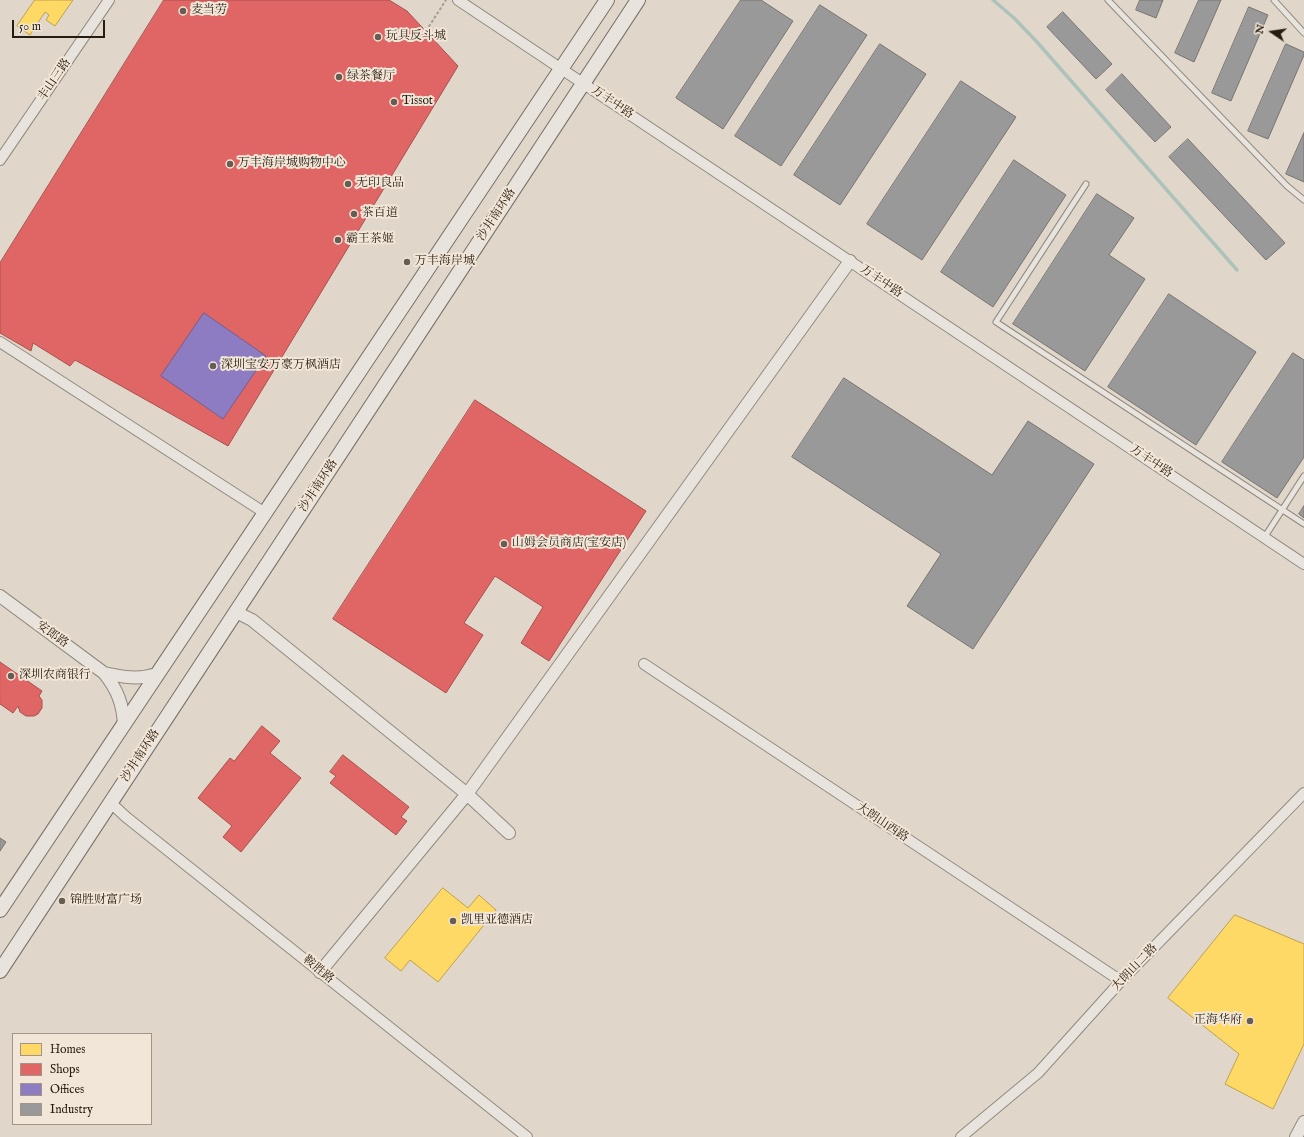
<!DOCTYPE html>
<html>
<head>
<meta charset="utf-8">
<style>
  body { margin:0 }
  #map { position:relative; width:1304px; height:1137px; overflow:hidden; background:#e0d7ca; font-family:"IM FELL English",serif }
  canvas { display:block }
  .legend { position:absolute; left:12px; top:1033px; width:140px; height:92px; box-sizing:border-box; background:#f1e6d7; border:1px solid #a09588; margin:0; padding:5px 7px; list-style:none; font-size:12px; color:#271c11 }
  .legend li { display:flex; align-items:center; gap:8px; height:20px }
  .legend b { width:20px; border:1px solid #a09588 }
  .north { position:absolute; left:1252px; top:12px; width:40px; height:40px; -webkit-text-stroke:3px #f1e6d7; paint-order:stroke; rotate:283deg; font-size:11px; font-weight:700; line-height:16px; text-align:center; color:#271c11 }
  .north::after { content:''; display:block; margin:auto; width:14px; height:18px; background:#271c11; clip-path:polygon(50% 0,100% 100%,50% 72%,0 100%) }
  .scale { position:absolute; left:12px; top:20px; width:93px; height:18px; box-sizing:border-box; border:2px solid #271c11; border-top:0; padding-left:5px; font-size:12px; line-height:14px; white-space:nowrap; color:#271c11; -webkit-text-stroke:3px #f1e6d7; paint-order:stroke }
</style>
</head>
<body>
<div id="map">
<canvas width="1304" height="1137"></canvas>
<ul class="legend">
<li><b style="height:11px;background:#ffd966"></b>Homes</li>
<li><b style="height:11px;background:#e06666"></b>Shops</li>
<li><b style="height:11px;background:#8e7cc3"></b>Offices</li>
<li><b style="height:11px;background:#999"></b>Industry</li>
</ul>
<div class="north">N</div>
<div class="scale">50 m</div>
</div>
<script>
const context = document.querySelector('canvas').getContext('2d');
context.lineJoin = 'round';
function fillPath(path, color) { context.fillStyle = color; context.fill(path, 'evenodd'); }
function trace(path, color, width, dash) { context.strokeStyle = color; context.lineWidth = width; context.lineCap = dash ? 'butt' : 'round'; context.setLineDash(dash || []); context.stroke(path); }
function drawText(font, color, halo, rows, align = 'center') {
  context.font = font + ' "IM FELL English","Noto Serif SC",serif'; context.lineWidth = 4; context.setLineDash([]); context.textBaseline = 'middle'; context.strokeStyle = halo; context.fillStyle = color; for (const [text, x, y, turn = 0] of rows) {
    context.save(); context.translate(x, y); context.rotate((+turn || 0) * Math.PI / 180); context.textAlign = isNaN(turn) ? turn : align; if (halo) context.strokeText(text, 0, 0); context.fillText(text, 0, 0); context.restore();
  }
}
const homes = new Path2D(`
  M35 0H73L55 26 46 20 49 15 45 12 30 35 17 26Z
  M185 0H198L221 16 214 26 203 18 195 29 217 43 210 53 157 18 164 7 185 22 193 10 183 3Z
  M354 0H374L395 15 385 30 370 20 366 25 372 29 365 40 334 20 342 9 355 18 363 6Z
  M405 101 418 109 403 131 400 129 387 149 390 151 380 167 371 161 386 138 371 128 362 142 357 139 380 103 385 106 378 116 389 124Z
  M107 108 121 117 114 129 130 139 110 168 94 157 86 169 73 160Z
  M171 111 190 124 179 140 187 145 190 141 203 150 188 172 175 163 178 159 170 153 157 172 138 159 147 146 154 150 168 129 161 125Z
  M73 160 86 169 78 182 94 193 75 222 58 211 51 223 37 214Z
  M327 182 332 186 325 196 336 203 342 194 347 198 356 184 364 189 354 205 350 203 335 225 337 226 324 246 313 238 327 216 317 209 308 222 303 218Z
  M0 274 6 278 0 288 8 292 14 282 40 296 34 308 18 299 14 308 24 314 18 325 0 314V303L5 295 0 293Z
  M57 306 84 321 78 332 86 336 91 326 100 331 93 345 76 335 73 339 80 343 74 356 37 336 44 323 62 334 66 327 51 318Z
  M443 888 468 908 479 895 496 910 438 982 410 960 401 971 385 958Z
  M1235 915 1304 944V1044L1273 1109 1225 1084 1239 1054 1168 998Z`);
const shops = new Path2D(`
  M164 0H389L407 11 458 66 228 446 75 360 70 366 33 343 31 351 0 333V263Z
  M475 400 646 511 549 661 521 643 543 607 495 576 464 623 483 635 446 693 333 619Z
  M0 662 42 691 39 696 42 700V708L38 714 34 716H26L20 712 18 706 13 713 0 704Z
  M262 726 280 741 270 753 301 778 241 852 223 837 232 826 198 798 230 758 234 761Z
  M343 755 409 807 401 817 407 821 396 835 330 783 336 776 330 772Z`);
const offices = new Path2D(`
  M204 313 266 356 223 419 161 376Z`);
const industry = new Path2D(`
  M741 0H761L793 21 723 129 676 98Z
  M1140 0H1163L1156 18 1136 10Z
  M1199 0H1221L1194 62 1175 53Z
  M820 5 867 35 781 166 735 136Z
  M1249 7 1268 15 1231 101 1212 93Z
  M1063 12 1112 64 1096 79 1047 27Z
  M880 44 926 74 840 205 794 175Z
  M1286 44 1304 52V55L1268 139 1248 131Z
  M1122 74 1171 127 1155 142 1106 90Z
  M961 81 1016 117 922 260 867 224Z
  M1304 133V182L1286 174Z
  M1188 139 1285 243 1266 260 1169 157Z
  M1014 160 1066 195 993 307 941 272Z
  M1097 194 1134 218 1109 255 1145 279 1085 371 1013 324Z
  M1169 294 1256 352 1196 445 1108 387Z
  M1293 353 1304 360V457L1277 498 1222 462Z
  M844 378 992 475 1028 421 1094 464 973 649 907 606 941 554 792 457Z
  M1304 506V518L1299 514Z
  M0 838 6 842 0 851Z`);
const stream = new Path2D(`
  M993 0 1014 18 1037 42 1237 270`);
const path = new Path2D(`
  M426 31 446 0`);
const service = new Path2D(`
  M1108 0 1287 186 1304 200
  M1274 0 1304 33
  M1086 184 996 322 1304 524
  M1264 538 1304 476`);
const minor = new Path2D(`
  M458 0 1304 564
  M0 160 109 0
  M0 342 265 513
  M644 664 1121 981
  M111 803 126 817 527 1137
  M961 1137 1038 1073 1121 981 1304 793`);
const tertiary = new Path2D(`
  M0 596 104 673C117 689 123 704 124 725
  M236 612 252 620 467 794 509 833
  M104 673C122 677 139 680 157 674
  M320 972 467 794 850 261
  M1296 1137 1304 1122`);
const secondary = new Path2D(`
  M0 910 607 0
  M0 971 638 0`);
const markers = [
  [183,11,4,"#685d52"],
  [378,37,4,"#685d52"],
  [339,77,4,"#685d52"],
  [394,102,4,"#685d52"],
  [230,164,4,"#685d52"],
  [348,184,4,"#685d52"],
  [354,214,4,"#685d52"],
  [338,240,4,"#685d52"],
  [407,262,4,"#685d52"],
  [213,366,4,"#685d52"],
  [504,544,4,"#685d52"],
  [11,676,4,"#685d52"],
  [62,901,4,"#685d52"],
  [453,921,4,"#685d52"],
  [1250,1021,4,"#685d52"]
];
const poiNames = [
  ["麦当劳",191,11],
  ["玩具反斗城",386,37],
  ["绿茶餐厅",347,77],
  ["Tissot",402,102],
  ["万丰海岸城购物中心",238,164],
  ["无印良品",356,184],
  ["茶百道",362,214],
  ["霸王茶姬",346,240],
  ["万丰海岸城",415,262],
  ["深圳宝安万豪万枫酒店",221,366],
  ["山姆会员商店(宝安店)",512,544],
  ["深圳农商银行",19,676],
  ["锦胜财富广场",70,901],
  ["凯里亚德酒店",461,921],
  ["正海华府",1242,1021,"right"]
];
const streetNames = [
  ["丰山三路",55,80,-56],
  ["万丰中路",612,103,34],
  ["沙井南环路",497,215,-57],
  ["万丰中路",881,282,34],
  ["万丰中路",1151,462,34],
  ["沙井南环路",319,486,-57],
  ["安郎路",52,635,36],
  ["沙井南环路",141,756,-57],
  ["大朗山西路",882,823,34],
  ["大朗山二路",1135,968,-46],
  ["鞍胜路",318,970,39]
];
fillPath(homes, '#ffd966');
trace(homes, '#bea04c', 1);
fillPath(shops, '#e06666');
trace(shops, '#a8504c', 1);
fillPath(offices, '#8e7cc3');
trace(offices, '#6f5f8e', 1);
fillPath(industry, '#999');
trace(industry, '#777470', 1);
trace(stream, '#adc2bb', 3.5);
trace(service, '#908a81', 7);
trace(minor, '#908a81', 12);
trace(tertiary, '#908a81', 14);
trace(secondary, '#767068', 16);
trace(path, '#a39e99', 2, [3, 2]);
trace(service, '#e8e3dc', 5);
trace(minor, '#e8e3dc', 10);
trace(tertiary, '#e8e3dc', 12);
trace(secondary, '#e8e3dc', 14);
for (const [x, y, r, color] of markers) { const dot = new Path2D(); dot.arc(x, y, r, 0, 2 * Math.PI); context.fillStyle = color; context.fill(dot); trace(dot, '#f1e6d7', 1.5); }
drawText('12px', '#271c11', '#f1e6d7', poiNames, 'left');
drawText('12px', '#271c11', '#f1e6d7', streetNames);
</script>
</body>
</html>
